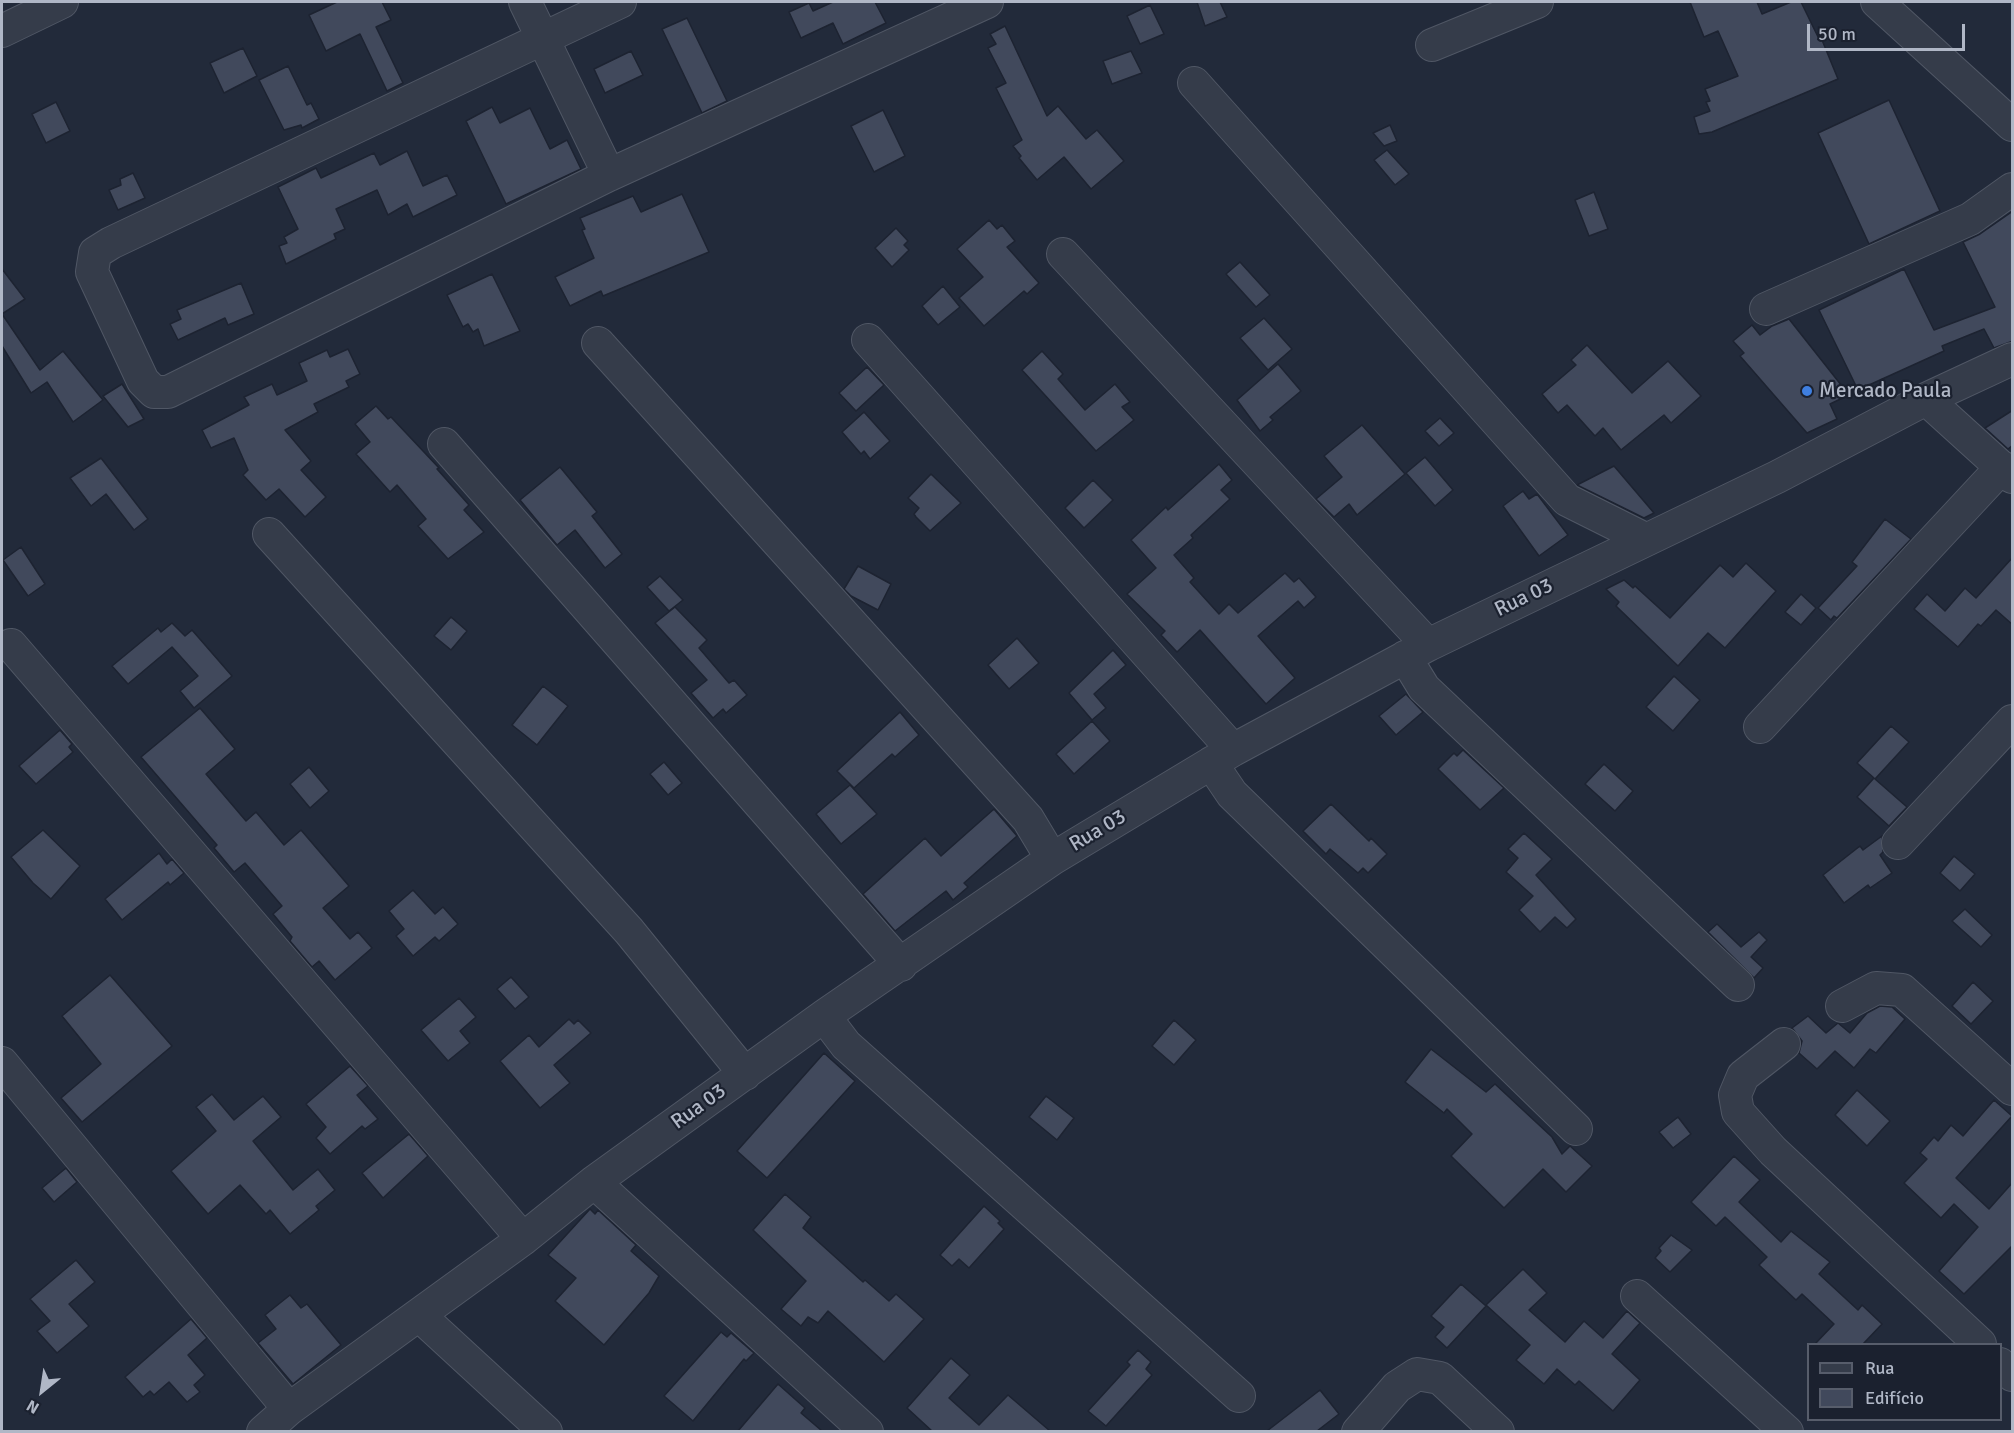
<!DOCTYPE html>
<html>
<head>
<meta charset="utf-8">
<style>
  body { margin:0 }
  #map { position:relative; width:2014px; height:1433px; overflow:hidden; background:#222a3a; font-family:Signika,sans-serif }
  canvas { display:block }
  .frame { position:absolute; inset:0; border:3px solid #b0b7c6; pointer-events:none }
  .legend { position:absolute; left:1807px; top:1343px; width:195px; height:78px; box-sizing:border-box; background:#1b212f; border:2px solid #575d6b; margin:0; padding:8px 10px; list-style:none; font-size:18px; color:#b0b7c6 }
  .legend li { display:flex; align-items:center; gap:12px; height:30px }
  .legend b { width:30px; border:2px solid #575d6b }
  .north { position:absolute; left:12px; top:1361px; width:60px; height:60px; -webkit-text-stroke:4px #1b212f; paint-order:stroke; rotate:210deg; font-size:16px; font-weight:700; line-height:24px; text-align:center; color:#b0b7c6 }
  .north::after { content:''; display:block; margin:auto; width:21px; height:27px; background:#b0b7c6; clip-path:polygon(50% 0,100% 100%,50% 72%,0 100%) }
  .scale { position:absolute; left:1807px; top:24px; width:158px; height:27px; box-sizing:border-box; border:3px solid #b0b7c6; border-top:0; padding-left:8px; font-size:18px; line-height:21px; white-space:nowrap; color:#b0b7c6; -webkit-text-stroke:4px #1b212f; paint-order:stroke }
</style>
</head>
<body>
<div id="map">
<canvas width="2014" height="1433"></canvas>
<div class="frame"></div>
<ul class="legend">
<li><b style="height:8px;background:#353c4a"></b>Rua</li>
<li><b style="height:16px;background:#41495c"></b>Edifício</li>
</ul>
<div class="north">N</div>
<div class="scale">50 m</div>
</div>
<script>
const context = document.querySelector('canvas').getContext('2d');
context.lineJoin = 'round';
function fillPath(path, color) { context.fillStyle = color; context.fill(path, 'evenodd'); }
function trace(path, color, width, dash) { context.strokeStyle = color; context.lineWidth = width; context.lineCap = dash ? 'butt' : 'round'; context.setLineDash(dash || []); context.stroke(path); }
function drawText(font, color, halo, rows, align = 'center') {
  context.font = font + ' Signika,sans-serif'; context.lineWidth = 4.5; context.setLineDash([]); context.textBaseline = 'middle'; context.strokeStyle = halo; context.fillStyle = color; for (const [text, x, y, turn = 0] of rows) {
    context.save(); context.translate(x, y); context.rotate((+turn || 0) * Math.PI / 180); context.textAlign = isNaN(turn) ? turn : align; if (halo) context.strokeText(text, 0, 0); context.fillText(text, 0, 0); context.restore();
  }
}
const building = new Path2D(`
  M337 2H382L391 20 376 27 403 83 387 91 360 34 326 51 309 15Z
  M833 2H875L886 23 843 44 833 23 801 38 789 12 809 3 813 11Z
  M1197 2H1220L1227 17 1205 26Z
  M1690 2H1757L1762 14 1791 2H1801L1820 41 1822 40 1838 79 1712 132 1699 134 1694 117 1710 111 1706 102 1710 101 1705 89 1738 76 1718 31 1704 37Z
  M1150 5 1164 34 1140 44 1127 16Z
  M687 18 727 101 702 113 662 29Z
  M1005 26 1047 116 1058 106 1086 139 1097 130 1124 161 1091 189 1064 157 1037 180 1019 158 1021 156 1013 146 1022 140 996 88 1006 83 988 48 996 44 990 34Z
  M243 48 257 76 224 93 210 63Z
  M631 51 643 75 605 93 594 69Z
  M1131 51 1142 73 1112 84 1103 61Z
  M288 66 307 105 311 103 319 119 302 128 301 125 284 130 259 80Z
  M1889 100 1940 211 1869 244 1818 133Z
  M56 102 70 131 46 143 32 114Z
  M492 107 500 123 530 108 550 149 567 140 581 169 506 204 466 121Z
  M883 110 905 156 874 172 851 126Z
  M1390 125 1397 141 1384 146 1373 133Z
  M1387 150 1409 174 1395 185 1374 160Z
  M407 151 423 186 447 175 457 195 413 217 407 204 388 215 377 190 336 209 345 229 334 234 336 239 286 264 279 246 287 243 284 237 298 229 278 187 316 168 321 178 374 153 380 165Z
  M133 173 145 198 118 210 109 190 121 185 120 179Z
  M1594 192 1608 229 1589 236 1575 200Z
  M682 194 709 252 603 296 601 291 570 306 555 277 594 258 582 230 585 229 580 218 633 196 641 212Z
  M2013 211V341L1994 348 1984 329 1942 346 1944 351 1858 390 1819 310 1904 269 1934 330 1995 307 1963 242 1980 234Z
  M989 220 997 229 1002 225 1015 241 1007 247 1039 283 1027 294 1024 291 984 326 959 298 983 277 957 249Z
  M896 228 908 241 904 245 909 250 892 267 875 248Z
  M1240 262 1270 295 1256 307 1226 274Z
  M2 269 25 299 2 314 40 370 63 351 103 400 73 422 47 382 31 393 2 346Z
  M492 274 520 331 484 346 478 329 473 332 468 324 463 327 447 295Z
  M241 283 254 314 228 325 225 318 178 340 170 324 181 319 177 310Z
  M943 286 960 307 938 325 922 306Z
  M1264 318 1292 349 1268 370 1240 338Z
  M1789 319 1849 395 1830 404 1837 419 1807 433 1740 356 1744 353 1733 341 1752 325 1760 335 1772 326Z
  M1587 345 1632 393 1668 361 1701 396 1671 423 1664 415 1621 450 1603 428 1595 436 1567 405 1558 413 1542 394 1576 365 1571 360Z
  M348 349 360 374 346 381 349 387 314 404 318 412 285 430 311 461 301 470 326 497 305 517 279 489 266 500 243 475 248 470 234 438 211 448 202 430 249 405 244 397 272 384 277 395 307 381 299 363 327 350 330 357Z
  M1042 351 1063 374 1058 379 1085 410 1115 384 1130 402 1122 407 1134 420 1096 451 1022 370Z
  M1278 364 1301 391 1270 417 1273 420 1260 431 1237 400Z
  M867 367 884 385 856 411 839 393Z
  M122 384 144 419 128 427 103 396Z
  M376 406 388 419 391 417 439 468 437 469 469 505 464 510 484 532 448 559 418 526 426 519 397 485 390 492 356 454 370 442 355 424Z
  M2013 410V445L2008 449 1985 428Z
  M864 412 890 441 870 459 864 451 861 454 842 432Z
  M1440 418 1454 433 1439 446 1425 431Z
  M1362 425 1405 474 1357 515 1349 504 1334 517 1316 499 1342 477 1324 456Z
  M1425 457 1453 490 1435 506 1406 473Z
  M101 458 148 519 134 530 106 494 91 506 70 478Z
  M1219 464 1232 480 1221 490 1230 499 1191 535 1193 538 1174 555 1194 578 1190 582 1219 614 1229 604 1238 613 1285 573 1294 582 1299 578 1316 597 1304 608 1298 601 1258 636 1295 678 1266 704 1200 630 1177 652 1161 635 1165 631 1127 594 1156 568 1131 540 1166 507 1168 510Z
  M1614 466 1654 513 1644 518 1577 485Z
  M560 467 597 512 592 516 622 554 605 568 575 530 557 545 520 500Z
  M931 474 961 503 930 531 916 517 914 514 919 508 908 498Z
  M1093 480 1113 500 1084 528 1065 508Z
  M1523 491 1529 499 1537 494 1568 535 1539 556 1503 506Z
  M1885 519 1911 539 1837 618 1834 616 1831 620 1818 608 1857 566 1852 562Z
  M21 547 45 584 28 596 3 560Z
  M2013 557V625L1996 610 1981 626 1978 624 1958 647 1914 609 1927 594 1945 611 1965 588 1976 598Z
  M1746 563 1776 591 1725 648 1708 633 1678 666 1616 606 1619 602 1606 589 1624 580 1633 588 1635 586 1670 618 1720 565 1733 577Z
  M858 566 891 584 878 610 851 596 844 589Z
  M660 576 683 600 669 611 647 587Z
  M1801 594 1816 608 1801 625 1785 612Z
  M675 607 707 640 699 648 729 683 734 680 747 695 726 713 723 709 713 718 691 693 707 680 655 623Z
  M451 617 467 631 451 650 434 636Z
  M172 623 185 636 192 630 232 676 194 708 180 691 198 676 172 647 128 684 112 666 158 628 161 632Z
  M1017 638 1039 663 1009 689 988 665Z
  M1113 650 1126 665 1094 694 1106 708 1092 720 1069 693Z
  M1674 676 1700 700 1673 731 1646 707Z
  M543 686 568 706 537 745 512 725Z
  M1406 694 1423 712 1396 735 1379 716Z
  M200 708 235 749 206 774 246 821 256 812 284 845 301 830 349 886 323 908 350 939 358 932 372 948 335 980 319 961 312 967 290 941 292 937 273 914 282 906 245 863 234 872 214 848 217 845 141 757Z
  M900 712 919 735 895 757 892 754 854 788 837 771Z
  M1092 721 1110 741 1074 774 1056 754Z
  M1891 726 1909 742 1875 779 1907 807 1889 826 1857 797 1874 778 1857 763Z
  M60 730 72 744 69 747 73 752 36 784 19 766Z
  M1463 750 1504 788 1480 810 1438 769 1454 753 1457 756Z
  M664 762 682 783 668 795 650 774Z
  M1604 764 1633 791 1615 811 1585 784Z
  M309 767 329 791 310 808 290 784Z
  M850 785 877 814 841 844 816 814Z
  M1331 804 1369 841 1371 838 1387 854 1368 873 1363 868 1358 873 1330 849 1326 854 1303 831Z
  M994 809 1017 836 964 883 968 887 953 900 946 891 895 931 863 894 925 838 941 856Z
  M43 830 80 866 51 899 33 883 11 857Z
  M1524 833 1552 859 1536 875 1576 919 1567 928 1555 917 1540 932 1519 910 1533 896 1506 872 1518 858 1508 849Z
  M1882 836 1883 852 1880 855 1892 873 1870 888 1868 885 1844 903 1823 875 1860 846 1863 850Z
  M159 853 167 864 172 859 184 873 170 885 168 882 122 920 105 899Z
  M1954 856 1975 874 1960 891 1940 873Z
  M413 890 435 914 443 907 458 924 439 941 435 937 413 956 396 936 404 929 389 911Z
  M1965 909 1992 935 1981 947 1952 921Z
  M1717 924 1741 947 1759 932 1767 940 1751 957 1763 968 1754 978 1708 932Z
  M110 975 172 1046 82 1122 61 1098 101 1064 62 1016Z
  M511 977 529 997 515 1009 497 989Z
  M1973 982 1993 1001 1971 1024 1952 1006Z
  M459 998 476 1017 460 1031 470 1043 448 1061 421 1030Z
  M1880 1006 1892 1007 1905 1019 1876 1053 1870 1049 1854 1068 1835 1051 1817 1069 1799 1053 1802 1041 1792 1028 1808 1016 1826 1033 1838 1023 1850 1033 1867 1013Z
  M569 1019 574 1024 578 1020 591 1033 554 1065 570 1083 540 1108 500 1061 529 1035 539 1047Z
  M1174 1020 1196 1040 1174 1065 1152 1046Z
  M1431 1049 1486 1092 1495 1084 1552 1137 1562 1154 1570 1146 1592 1166 1566 1192 1543 1169 1504 1208 1451 1156 1472 1134 1447 1109 1444 1113 1405 1082Z
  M824 1053 855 1081 767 1178 737 1151Z
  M350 1066 368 1086 357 1095 378 1119 365 1129 362 1126 330 1154 316 1138 326 1127 306 1104Z
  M1857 1090 1890 1121 1867 1146 1835 1115Z
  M212 1094 234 1120 263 1096 281 1117 253 1141 293 1190 318 1169 335 1190 316 1206 319 1210 290 1234 270 1210 266 1214 240 1185 208 1214 171 1171 216 1131 196 1107Z
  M1046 1096 1074 1118 1057 1140 1029 1117Z
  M1994 1100 2012 1116 1956 1178 1989 1209 2013 1182V1245L1964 1294 1939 1271 1978 1227 1954 1204 1941 1218 1904 1183 1927 1159 1920 1153 1934 1137 1938 1141 1951 1125 1963 1136Z
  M1678 1117 1691 1134 1673 1148 1659 1132Z
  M409 1134 428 1156 383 1198 362 1173Z
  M1734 1156 1760 1180 1739 1202 1781 1242 1791 1231 1830 1262 1819 1274 1858 1310 1862 1305 1882 1324 1863 1344H1815L1834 1324 1802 1294 1796 1300 1759 1265 1767 1257 1725 1217 1716 1226 1691 1202Z
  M66 1168 77 1182 54 1202 42 1188Z
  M785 1194 811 1217 803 1228 863 1282 865 1280 889 1301 896 1294 924 1319 884 1362 828 1311 818 1323 808 1317 801 1326 781 1309 806 1281 753 1230Z
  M984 1206 1000 1221 998 1223 1004 1229 969 1268 959 1259 952 1266 940 1255Z
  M590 1209 595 1214 598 1210 636 1245 631 1251 659 1276 649 1293 604 1345 555 1301 576 1278 548 1255Z
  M1671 1235 1692 1250 1670 1272 1655 1258 1661 1251 1659 1248Z
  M76 1260 95 1282 69 1304 89 1326 57 1353 37 1331 50 1321 30 1299Z
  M1523 1269 1547 1293 1529 1310 1565 1342 1584 1321 1603 1338 1627 1311 1640 1323 1612 1354 1640 1380 1613 1411 1579 1381 1575 1385 1557 1369 1544 1384 1516 1360 1530 1345 1486 1305Z
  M1461 1284 1486 1306 1447 1348 1435 1337 1444 1327 1431 1316Z
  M290 1295 301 1308 307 1304 341 1345 293 1384 258 1343 276 1329 265 1315Z
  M191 1319 207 1338 188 1355 205 1375 194 1385 200 1392 187 1402 169 1382 154 1395 150 1391 143 1397 125 1377Z
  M721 1332 727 1337 731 1333 754 1353 746 1361 744 1359 693 1421 664 1396Z
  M1138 1350 1151 1362 1146 1369 1152 1375 1106 1426 1088 1411 1130 1365 1127 1362Z
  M951 1358 970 1375 949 1398 979 1425 1008 1395 1050 1431H932L907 1408Z
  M778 1384 805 1408 801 1413 822 1431H738Z
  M1320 1390 1339 1414 1317 1431H1267Z`);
const minor = new Path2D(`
  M525 2 609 175
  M620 2 111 243 95 253 92 272 143 381 154 392H168L609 175 987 2
  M1877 2 2012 125
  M2 31 62 2
  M1432 45 1537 2
  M1194 83 1567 500 1645 539
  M1063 254 1428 645
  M1766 309 1970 219 2012 189
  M868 340 1233 750
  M598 343 1028 819 1052 859
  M1926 399 2012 477
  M444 444 901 965
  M269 534 629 931 745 1074
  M11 645 523 1239
  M1405 657 1424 688 1738 985
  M1760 727 2002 467
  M1211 763 1232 794 1576 1129
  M1898 843 2012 721
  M1842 1006 1876 988 1902 990 2012 1089
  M824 1016 846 1045 1239 1396
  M1784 1044 1743 1076 1735 1095 1738 1112 1773 1151 1980 1344
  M2 1063 289 1409
  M594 1182 867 1432
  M1637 1296 1787 1432
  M420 1316 546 1432
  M2000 1364 2012 1375
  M263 1432 289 1409 523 1239 594 1182 824 1016 1052 859 1233 750 1428 645 1777 477 1926 399 2012 359
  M1358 1432 1397 1387 1417 1374 1440 1378 1498 1432`);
const markers = [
  [1807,391,6,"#3f7fe0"]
];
const poiNames = [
  ["Mercado Paula",1819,391]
];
const streetNames = [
  ["Rua 03",1524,598,-26],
  ["Rua 03",1098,831,-31],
  ["Rua 03",699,1107,-36]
];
fillPath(building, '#41495c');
trace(building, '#1d2331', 1.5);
trace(minor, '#505765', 34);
trace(minor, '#353c4a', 32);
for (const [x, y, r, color] of markers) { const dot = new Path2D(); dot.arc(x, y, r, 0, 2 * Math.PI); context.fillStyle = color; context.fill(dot); trace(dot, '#1b212f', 2); }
drawText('21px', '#b0b7c6', '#1b212f', poiNames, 'left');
drawText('21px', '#b0b7c6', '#1b212f', streetNames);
</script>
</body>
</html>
